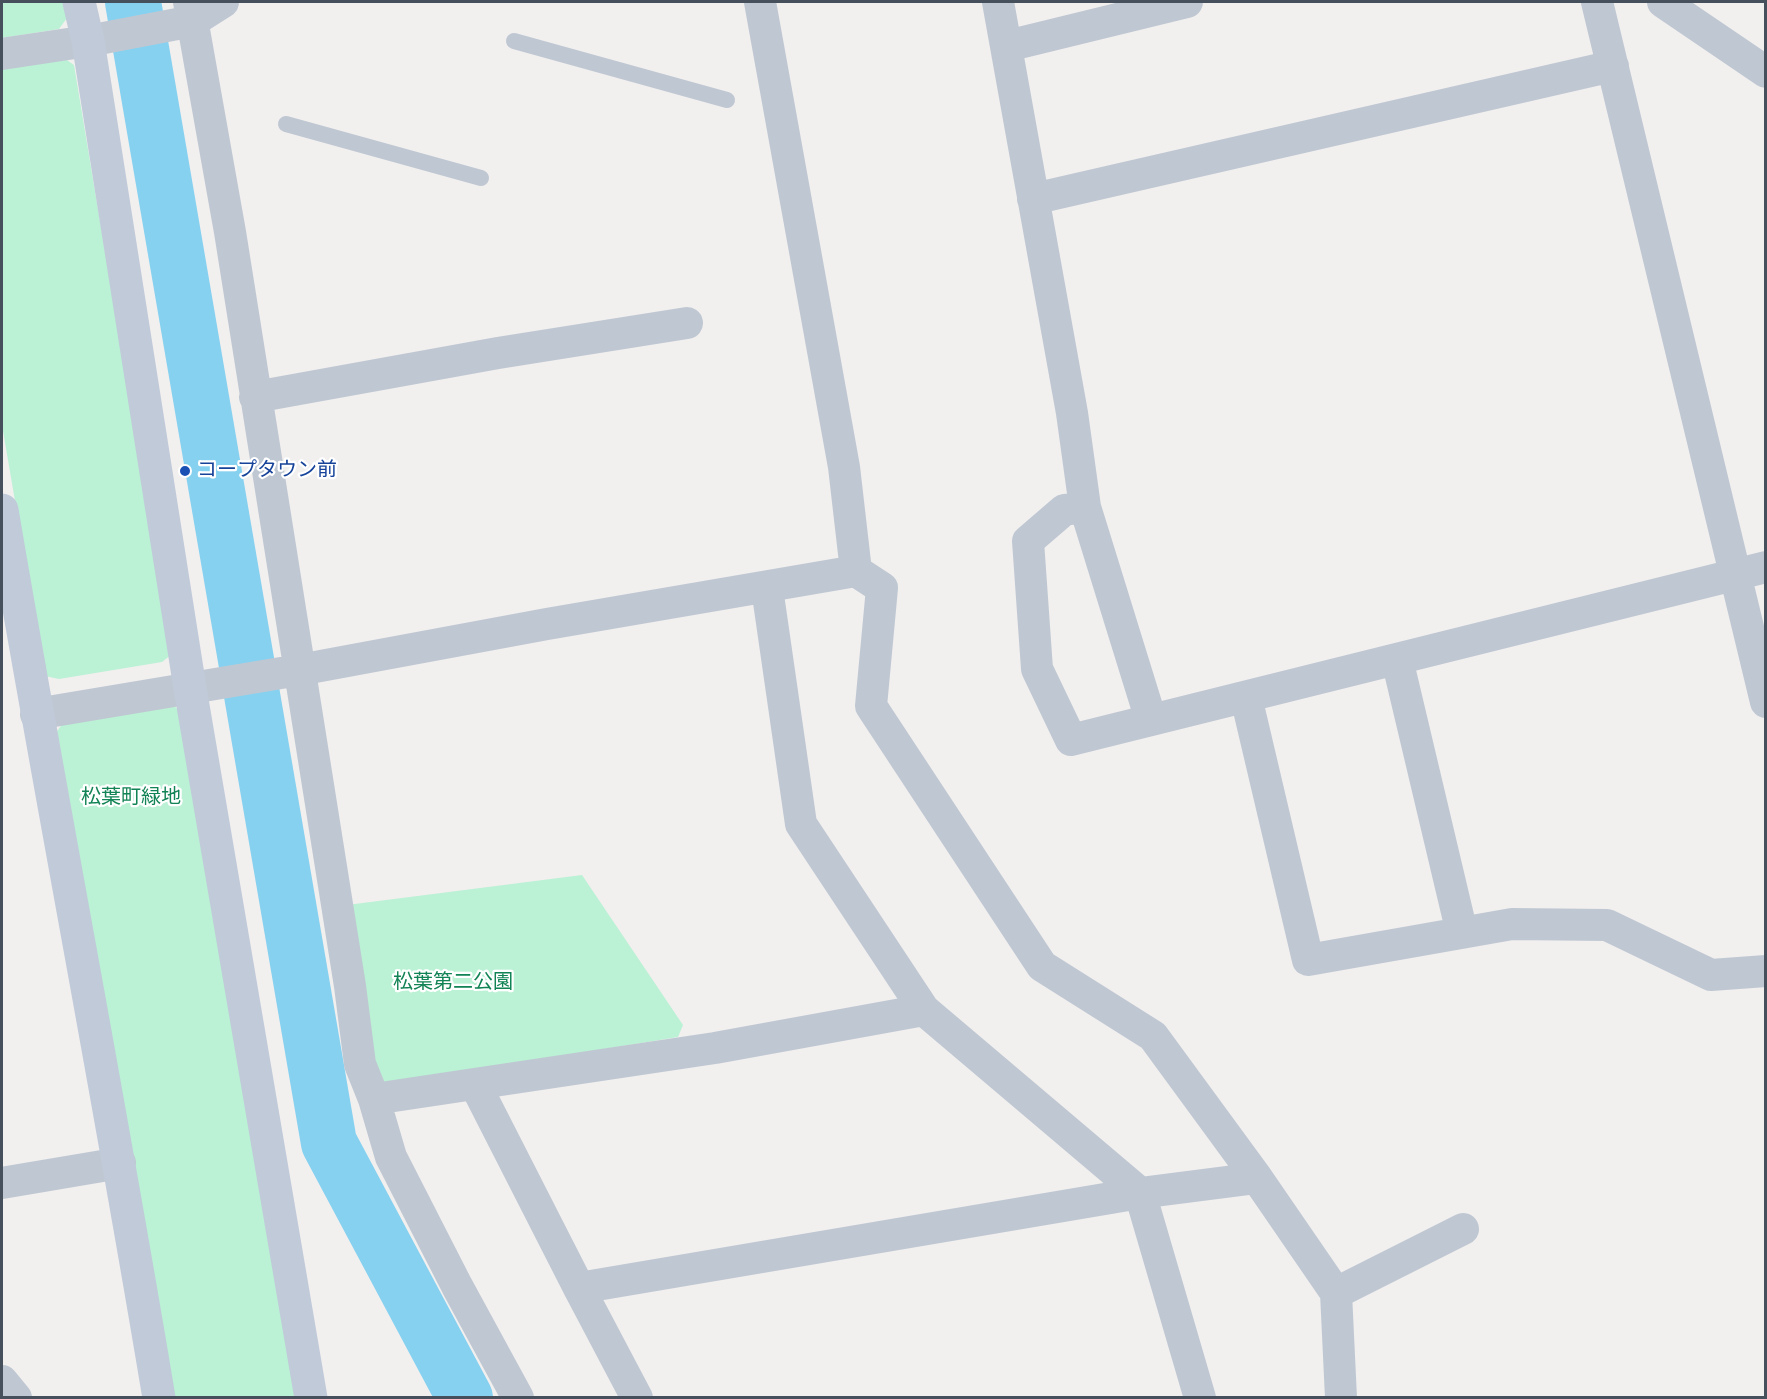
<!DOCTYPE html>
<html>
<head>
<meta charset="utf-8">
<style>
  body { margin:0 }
  #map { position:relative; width:1767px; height:1399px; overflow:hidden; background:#f2efef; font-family:"Sofia Sans Condensed",sans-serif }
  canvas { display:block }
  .frame { position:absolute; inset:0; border:3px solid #46505d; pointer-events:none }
</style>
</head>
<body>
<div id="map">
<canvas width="1767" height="1399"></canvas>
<div class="frame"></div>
</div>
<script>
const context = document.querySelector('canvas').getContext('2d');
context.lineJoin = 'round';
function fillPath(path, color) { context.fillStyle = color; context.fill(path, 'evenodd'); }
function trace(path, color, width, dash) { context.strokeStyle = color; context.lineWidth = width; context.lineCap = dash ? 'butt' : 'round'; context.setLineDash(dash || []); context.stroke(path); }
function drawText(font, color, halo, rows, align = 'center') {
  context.font = font + ' "Sofia Sans Condensed","Noto Sans JP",sans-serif'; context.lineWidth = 4.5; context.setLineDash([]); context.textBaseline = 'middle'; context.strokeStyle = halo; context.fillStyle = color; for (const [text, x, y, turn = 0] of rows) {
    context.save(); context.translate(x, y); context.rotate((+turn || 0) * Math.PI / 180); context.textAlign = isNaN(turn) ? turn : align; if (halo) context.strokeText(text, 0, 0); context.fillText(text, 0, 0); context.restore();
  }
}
const green = new Path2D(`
  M2 2H63L67 18 59 29 2 38Z
  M64 58 74 65 172 654 162 662 59 679 45 676 2 425V68Z
  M172 704 182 713 297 1397H171L55 734 63 723Z
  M582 875 683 1025 678 1037 378 1086 347 905Z`);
const river = new Path2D(`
  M133 2 329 1143 465 1398`);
const lane = new Path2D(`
  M514 41 727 100
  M286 124 481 178`);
const street = new Path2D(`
  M189 2 230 232 350 986 360 1064 374 1099 391 1157 457 1286 518 1398
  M998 2 1072 413 1085 507 1151 720
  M1597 2 1766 702
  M1663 2 1766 72
  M1007 46 1187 2
  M2 54 88 41 193 21 223 2
  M1033 199 1613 66
  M255 397 498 353 687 323
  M1085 507 1064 510 1028 541 1037 669 1071 740 1766 567
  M856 571 882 588 871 706 1042 966 1153 1036 1257 1178
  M767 588 801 824 924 1010 1140 1193 1200 1398
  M1397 659 1462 933
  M1246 697 1308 960 1512 924 1607 925 1711 975 1766 971
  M36 714 299 670 547 624 856 571 844 467 760 2
  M475 1084 579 1288 637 1398
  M374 1099 715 1048 924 1010
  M2 1183 120 1163
  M579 1288 1140 1193 1257 1178 1336 1293
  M2 1381 16 1398
  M1341 1398 1336 1293 1463 1229`);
const secondary = new Path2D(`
  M79 2 88 41 190 688 311 1398
  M2 510C52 806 110 1101 159 1398`);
const markers = [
  [185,471,6,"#1a4fb4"]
];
const transitNames = [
  ["コープタウン前",197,471]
];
const parkNames = [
  ["松葉町緑地",131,798],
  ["松葉第二公園",453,983]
];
fillPath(green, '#bbf1d5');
trace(river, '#86d1f0', 56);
trace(lane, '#bfc8d2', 16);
trace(street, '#bfc8d2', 32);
trace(secondary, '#c0cad9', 33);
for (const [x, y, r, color] of markers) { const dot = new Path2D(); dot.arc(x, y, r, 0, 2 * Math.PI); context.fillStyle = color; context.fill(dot); trace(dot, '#fff', 2); }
drawText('20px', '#164399', '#fff', transitNames, 'left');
drawText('20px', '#128355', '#fff', parkNames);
</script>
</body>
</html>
